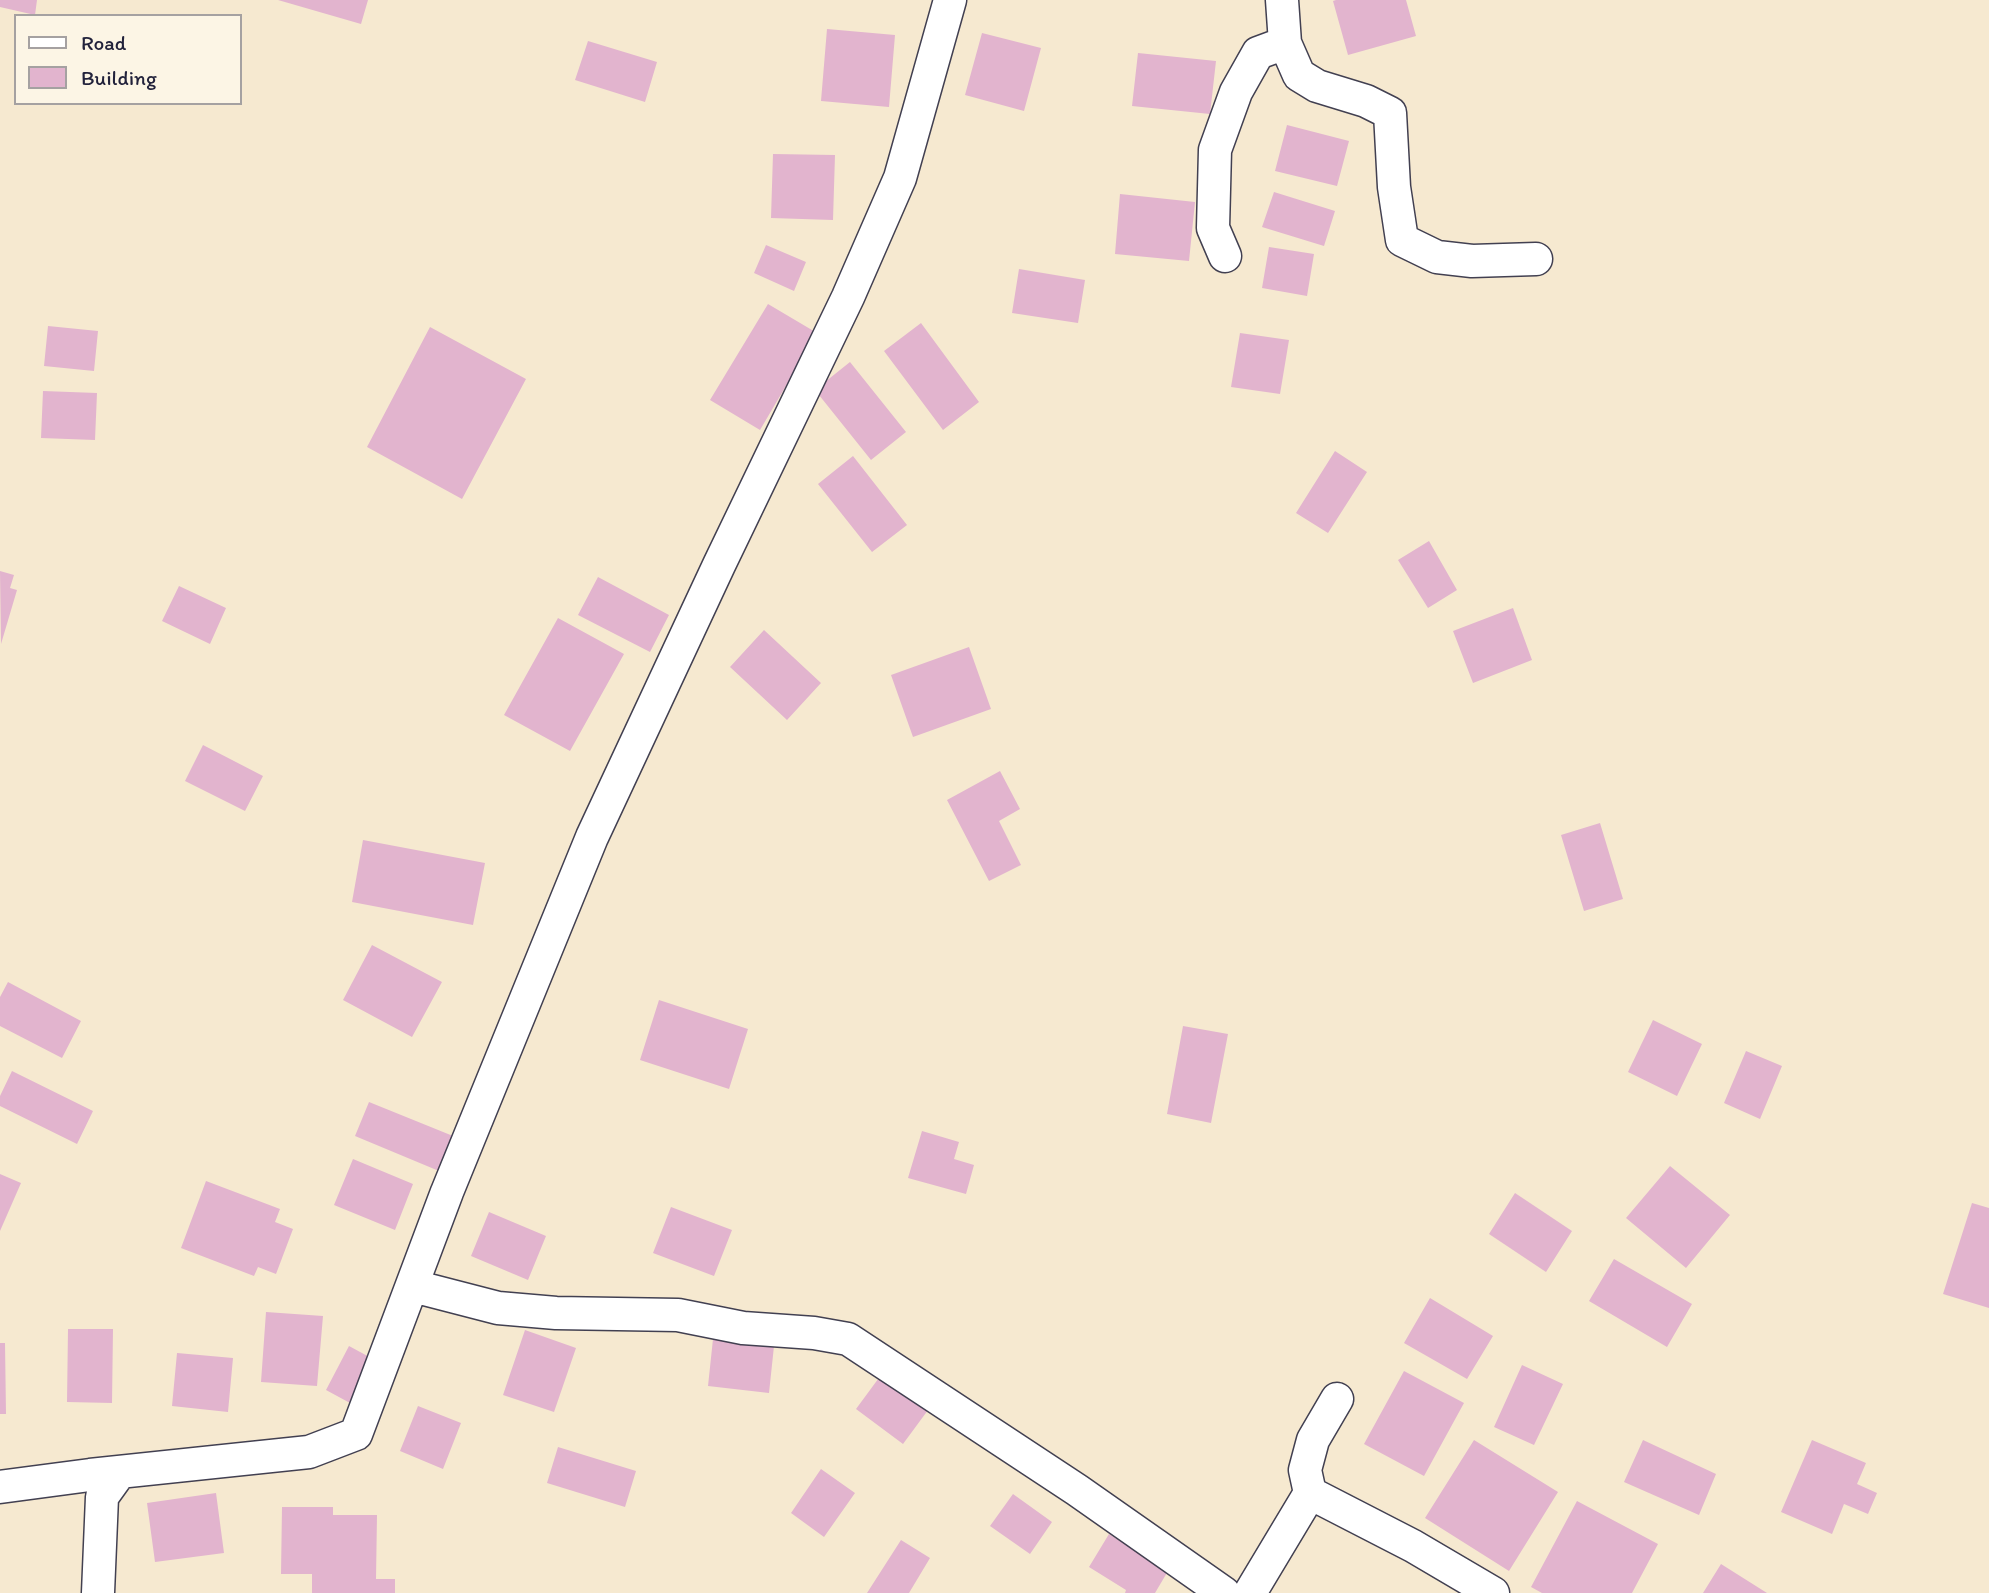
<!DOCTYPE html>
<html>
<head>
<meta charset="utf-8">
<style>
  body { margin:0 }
  #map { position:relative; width:1989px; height:1593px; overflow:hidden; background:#f6e9d0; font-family:Itim,sans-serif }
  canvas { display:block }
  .legend { position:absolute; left:14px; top:14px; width:228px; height:91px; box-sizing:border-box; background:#fcf5e5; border:2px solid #a5a1a1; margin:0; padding:9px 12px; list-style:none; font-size:21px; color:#22223b }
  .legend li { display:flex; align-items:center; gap:14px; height:35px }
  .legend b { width:35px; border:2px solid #a5a1a1 }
</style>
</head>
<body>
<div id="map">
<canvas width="1989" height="1593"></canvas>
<ul class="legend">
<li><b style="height:9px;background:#fff"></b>Road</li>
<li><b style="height:19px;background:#e2b4ce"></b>Building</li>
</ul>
</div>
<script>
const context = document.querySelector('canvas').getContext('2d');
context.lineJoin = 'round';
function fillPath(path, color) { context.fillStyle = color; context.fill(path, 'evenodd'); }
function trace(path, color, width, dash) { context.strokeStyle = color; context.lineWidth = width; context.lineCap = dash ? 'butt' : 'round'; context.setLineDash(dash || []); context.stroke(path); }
const building = new Path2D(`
  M0 0H37L35 15 0 7Z
  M278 0H368L361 24Z
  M1336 0H1406L1416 36 1348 55 1333 1Z
  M827 29 895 35 889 107 821 101Z
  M982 33 1041 48 1024 111 965 95Z
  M588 41 657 62 645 102 575 80Z
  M1138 53 1216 61 1210 114 1132 106Z
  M1287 125 1349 141 1337 186 1275 171Z
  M773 154 835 155 833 220 771 218Z
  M1274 192 1335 211 1324 246 1262 227Z
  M1120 194 1195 202 1189 261 1115 254Z
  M766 245 806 262 794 291 754 273Z
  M1269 247 1314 254 1307 296 1262 288Z
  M1019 269 1085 280 1078 323 1012 313Z
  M768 304 817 333 760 430 710 400Z
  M921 323 979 402 943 430 884 351Z
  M48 326 98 331 94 371 44 366Z
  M430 327 526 379 462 499 367 447Z
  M1240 333 1289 340 1280 394 1231 387Z
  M850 362 906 432 871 460 815 390Z
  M43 391 97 393 95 440 41 438Z
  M1335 451 1367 472 1328 533 1296 513Z
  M853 456 907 525 872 552 818 484Z
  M1429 541 1457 590 1428 608 1398 560Z
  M0 571 14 575 10 588 17 590 1 644Z
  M598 577 669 615 650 652 578 615Z
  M179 586 226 608 210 644 162 621Z
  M1513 608 1532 660 1473 683 1453 631Z
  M558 618 624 654 570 751 504 715Z
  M764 630 821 683 787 720 730 667Z
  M969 647 991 709 913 737 891 675Z
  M203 745 263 776 245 811 185 781Z
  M1000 771 1020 809 999 821 1021 865 989 881 947 800Z
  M1600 823 1623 899 1584 911 1561 835Z
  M363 840 485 863 473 925 352 902Z
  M372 945 442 982 412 1037 343 1000Z
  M8 982 81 1021 62 1058 0 1026V997Z
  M659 1000 748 1029 729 1089 640 1060Z
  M1653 1020 1702 1044 1677 1096 1628 1072Z
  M1183 1026 1228 1034 1211 1123 1167 1114Z
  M1746 1051 1782 1066 1760 1119 1724 1103Z
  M12 1071 93 1111 77 1144 0 1106V1096Z
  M369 1102 453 1136 439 1171 355 1136Z
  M922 1131 959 1142 954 1159 974 1165 966 1194 908 1178Z
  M353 1159 413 1184 395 1230 334 1205Z
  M1670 1166 1730 1215 1686 1268 1626 1218Z
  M0 1174 21 1183 0 1231Z
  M206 1181 280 1209 275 1222 293 1229 276 1274 258 1267 254 1276 181 1248Z
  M1515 1193 1572 1231 1546 1272 1489 1234Z
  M1972 1203 1989 1208V1308L1943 1294Z
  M671 1207 732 1230 714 1276 653 1253Z
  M489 1212 546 1236 528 1280 471 1256Z
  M1614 1259 1692 1304 1667 1347 1589 1301Z
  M1430 1298 1493 1336 1467 1379 1404 1343Z
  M266 1312 323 1316 317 1386 261 1382Z
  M68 1329H113L112 1403 67 1402Z
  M525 1330 576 1348 554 1412 503 1395Z
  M713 1339 774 1346 769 1393 708 1386Z
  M0 1343H5L6 1414H0Z
  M349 1346 373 1359 350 1403 326 1390Z
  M177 1353 233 1358 228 1412 172 1406Z
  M1522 1365 1563 1384 1534 1445 1494 1427Z
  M884 1371 931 1406 903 1444 856 1409Z
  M1404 1371 1464 1403 1424 1476 1364 1444Z
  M418 1406 461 1423 443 1469 400 1451Z
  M1474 1440 1558 1492 1509 1571 1425 1518Z
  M1643 1440 1716 1474 1699 1515 1624 1482Z
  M1812 1440 1866 1463 1857 1484 1877 1493 1868 1514 1844 1504 1832 1534 1781 1512Z
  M558 1447 636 1471 625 1507 547 1483Z
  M821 1469 855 1493 824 1537 791 1513Z
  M216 1493 224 1553 155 1562 147 1503Z
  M1013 1494 1052 1522 1030 1554 990 1526Z
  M1577 1501 1658 1544 1632 1593H1542L1531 1587Z
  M282 1507H333V1515H377L376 1579H395V1593H312V1574H281Z
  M1109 1534 1168 1571 1155 1593H1125L1126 1590 1089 1567Z
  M901 1540 930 1558 909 1593H867Z
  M1721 1564 1767 1593H1703Z`);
const minor = new Path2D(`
  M1282 0 1285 43 1299 75 1317 86 1366 101 1390 113 1394 187 1402 240 1437 257 1472 261 1536 259
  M1225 256 1213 228 1215 150 1236 92 1258 53 1285 43
  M413 1286 498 1308 556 1313 678 1315 743 1328 814 1333 848 1339 1077 1490 1224 1593
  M0 1487 90 1475 309 1452 356 1434 447 1192 592 837 719 565 848 297 900 178 950 0
  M1310 1493 1305 1470 1313 1440 1337 1399
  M98 1593 102 1497 120 1472
  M1250 1593 1310 1493 1413 1546 1493 1593`);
fillPath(building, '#e2b4ce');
trace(minor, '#424051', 35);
trace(minor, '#fff', 32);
</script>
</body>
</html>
